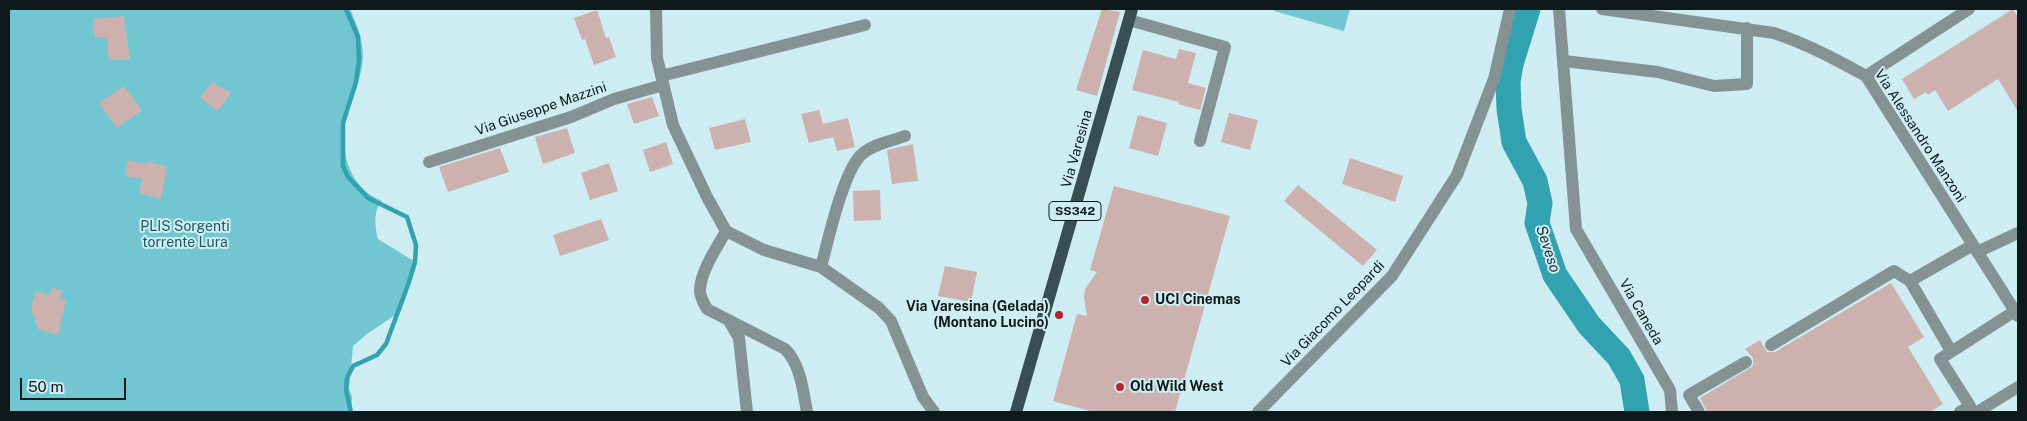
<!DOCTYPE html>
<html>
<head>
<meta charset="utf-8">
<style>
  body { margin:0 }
  #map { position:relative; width:2027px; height:421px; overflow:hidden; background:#ceedf2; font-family:"Public Sans",sans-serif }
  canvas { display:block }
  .frame { position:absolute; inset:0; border:10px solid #0e191b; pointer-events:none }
  .scale { position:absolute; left:20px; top:378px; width:106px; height:22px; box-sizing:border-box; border:2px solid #0e191b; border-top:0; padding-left:6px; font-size:15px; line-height:18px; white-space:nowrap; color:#0e191b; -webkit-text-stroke:4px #ceedf2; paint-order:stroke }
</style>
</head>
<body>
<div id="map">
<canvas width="2027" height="421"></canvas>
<div class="frame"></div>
<div class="scale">50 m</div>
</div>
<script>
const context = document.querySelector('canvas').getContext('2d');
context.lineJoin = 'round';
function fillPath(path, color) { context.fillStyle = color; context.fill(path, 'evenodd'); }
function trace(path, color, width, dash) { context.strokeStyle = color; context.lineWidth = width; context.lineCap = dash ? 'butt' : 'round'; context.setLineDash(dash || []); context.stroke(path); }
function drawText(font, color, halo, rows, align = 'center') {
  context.font = font + ' "Public Sans",sans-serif'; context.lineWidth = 4; context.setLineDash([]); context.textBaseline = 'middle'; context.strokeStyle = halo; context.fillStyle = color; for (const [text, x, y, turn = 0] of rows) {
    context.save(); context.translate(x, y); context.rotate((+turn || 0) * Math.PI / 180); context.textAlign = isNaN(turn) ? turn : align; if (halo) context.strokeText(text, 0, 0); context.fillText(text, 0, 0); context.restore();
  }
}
const green = new Path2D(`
  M9 9H350C357 25 363 38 363 57 362 79 351 99 346 120 339 153 350 188 382 201 373 210 375 227 378 239L417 263 401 311 367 334 353 346 349 388 352 397 351 412H9Z
  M1274 9H1350L1344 31 1274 11Z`);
const stream = new Path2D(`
  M346 9 358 37 359 60 356 82 343 123V166L348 177 368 198 407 217 416 245 415 262 409 282 386 344 377 355 353 366 347 378 346 390 351 412`);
const river = new Path2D(`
  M1528 9 1511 64 1508 82 1509 109 1514 142 1535 181 1540 203 1537 223 1555 275 1589 325 1619 357 1632 380 1637 412`);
const building = new Path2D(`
  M1102 9 1120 12 1097 96 1076 90Z
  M2013 9 2018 17V112L1998 79 1948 111 1935 90 1928 95 1926 92 1914 99 1902 79Z
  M597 10 606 38 609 37 616 57 594 65 585 39 582 40 574 18Z
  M124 16 130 60H109L107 37H95L93 19Z
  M1179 49 1196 53 1188 83 1206 88 1200 110 1178 104 1179 102 1132 90 1143 50 1176 59Z
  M212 82 231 93 218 111 200 98Z
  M124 86 142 110 117 128 99 103Z
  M652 97 659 116 634 124 627 104Z
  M819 110 823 124 848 118 855 147 837 151 833 137 809 143 801 114Z
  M1229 113 1258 120 1250 150 1221 142Z
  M1138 115 1167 123 1158 156 1129 148Z
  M745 119 751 142 715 150 709 128Z
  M567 128 575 153 543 164 535 137Z
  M666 142 673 164 650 172 643 150Z
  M913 144 918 181 892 184 887 150Z
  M500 148 509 172 448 192 439 167Z
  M1350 158 1403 176 1395 202 1342 184Z
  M128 160 146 164 147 161 167 167 161 199 139 193 142 179 125 176Z
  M609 163 618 191 590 200 581 173Z
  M1298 185 1377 250 1363 266 1284 201Z
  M1114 186 1230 216 1175 412H1094L1053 401 1077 314 1087 316 1084 298 1085 289 1097 272 1090 270Z
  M880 190 881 220 854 221 853 191Z
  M601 219 609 240 560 256 553 235Z
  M945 266 977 272 971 302 938 296Z
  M1891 283 1924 337 1908 347 1943 404 1930 412H1707L1700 398 1753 366V358L1745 349 1760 340 1767 352H1775Z
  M52 288 62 290 60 298 66 300 58 335 38 329 31 308 36 291 49 295Z`);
const minor = new Path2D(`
  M656 9 657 58 673 125 707 197 726 231 764 250 821 267 879 308 891 321 923 397 934 412
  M1559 9 1576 229 1670 390 1672 412
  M1602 9 1774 33C1807 44 1835 59 1866 76L2018 316
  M1129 20 1225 47 1200 141
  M1564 61 1658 72 1714 86 1747 84V28
  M661 76 865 25
  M1866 76 1969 9
  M429 162 571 117 614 99 663 85
  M726 231C717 248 701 270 700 290 700 298 704 303 707 309L785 349C801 365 803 391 807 412
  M1977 252 2018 233
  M821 267C828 241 843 171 862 154 873 144 892 141 905 136
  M1910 281 1951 351
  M729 321 739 338 747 412
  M1771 345 1894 271 1910 281 1973 245
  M1258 412 1392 276 1457 175 1494 79 1510 9
  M1699 412 1689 395 1746 362
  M1960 412 1970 406 1940 359 2015 311
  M1977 412 2018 387`);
const major = new Path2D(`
  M1016 412 1132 9`);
const markers = [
  [1145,300,5,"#b4232e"],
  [1059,315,5,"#b4232e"],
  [1120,387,5,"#b4232e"]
];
const shields = [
  [1075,211,52]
];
const shieldNames = [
  ["SS342",1075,211]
];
const streetNames = [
  ["Via Giuseppe Mazzini",541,109,-19],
  ["Via Alessandro Manzoni",1920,136,57],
  ["Via Varesina",1077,149,-74],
  ["Via Caneda",1641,312,60],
  ["Via Giacomo Leopardi",1333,314,-46]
];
const parkNames = [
  ["PLIS Sorgenti",185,227],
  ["torrente Lura",185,243]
];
const poiNames = [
  ["UCI Cinemas",1155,300],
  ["Via Varesina (Gelada)",1049,307,"right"],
  ["(Montano Lucino)",1049,323,"right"],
  ["Old Wild West",1130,387]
];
const waterNames = [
  ["Seveso",1548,249,72]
];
fillPath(green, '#71c6d2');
trace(stream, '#32a2b1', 4.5);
trace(river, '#32a2b1', 25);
fillPath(building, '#cdb1af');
trace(minor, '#859294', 12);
trace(major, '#384e52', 12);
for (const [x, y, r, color] of markers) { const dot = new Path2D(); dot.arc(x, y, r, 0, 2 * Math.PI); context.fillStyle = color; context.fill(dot); trace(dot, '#ceedf2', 2); }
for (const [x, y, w] of shields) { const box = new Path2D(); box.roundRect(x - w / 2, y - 9.5, w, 19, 4); context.fillStyle = '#ceedf2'; context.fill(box); trace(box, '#0e191b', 1); }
drawText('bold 12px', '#0e191b', null, shieldNames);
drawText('14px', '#0e191b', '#ceedf2', streetNames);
drawText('14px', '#1a575f', '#ceedf2', parkNames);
drawText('bold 14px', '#0e191b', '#ceedf2', poiNames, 'left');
drawText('italic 15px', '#1c3538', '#ceedf2', waterNames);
</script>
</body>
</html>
